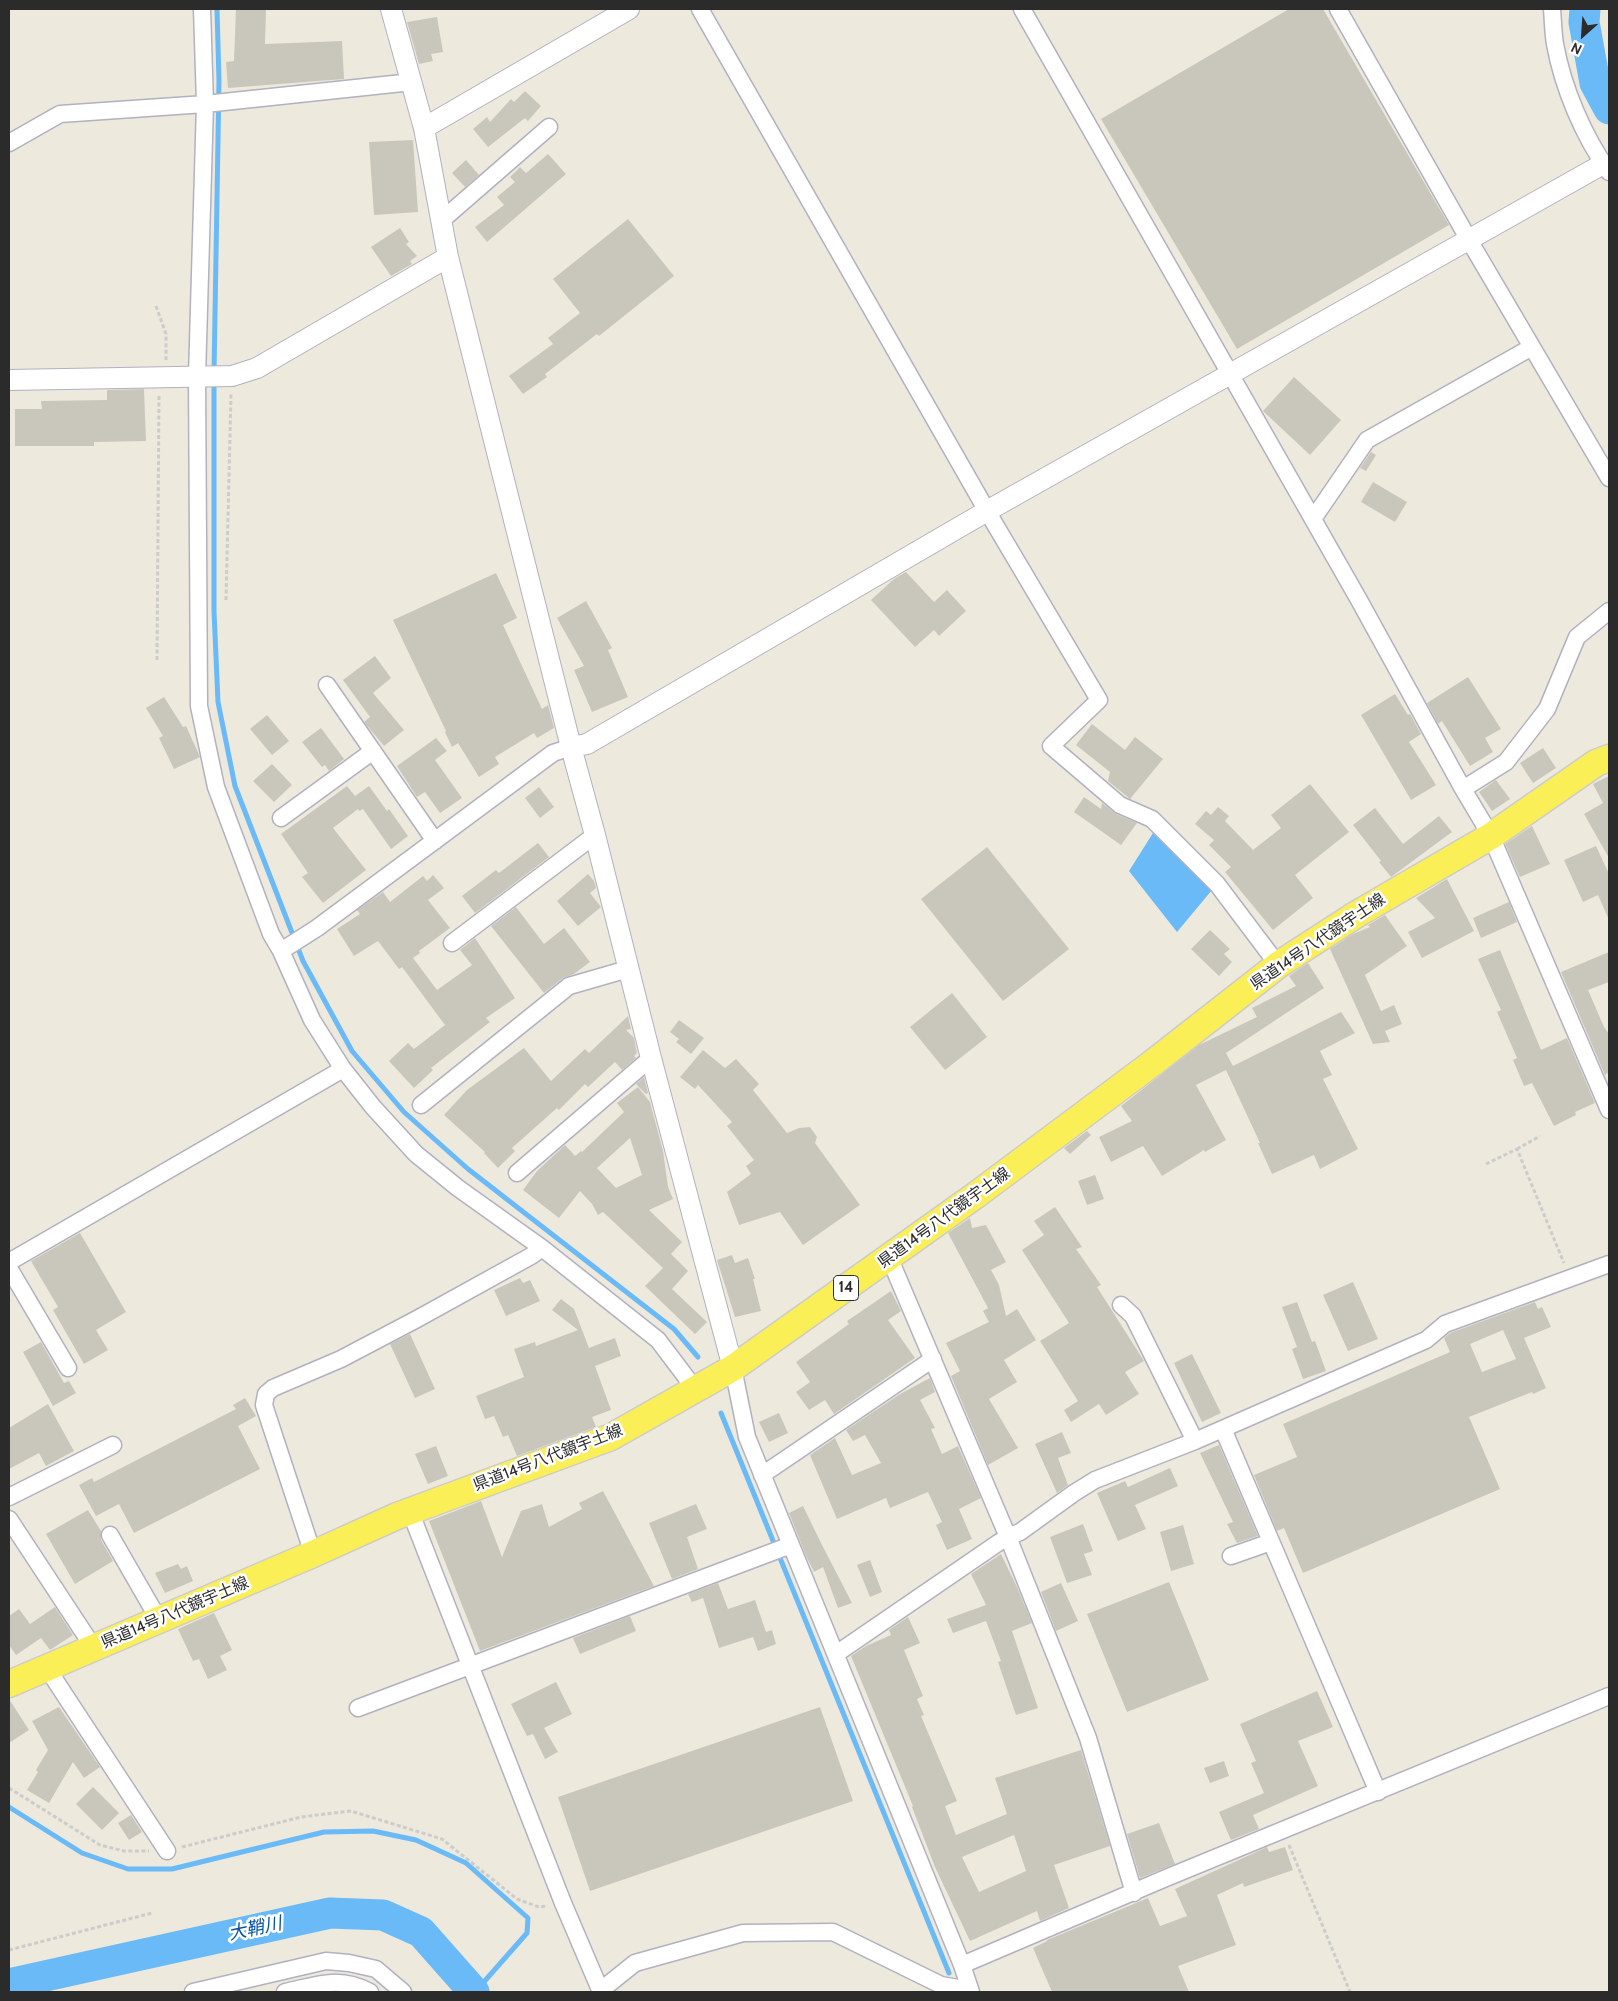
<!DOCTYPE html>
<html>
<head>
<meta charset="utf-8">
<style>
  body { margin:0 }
  #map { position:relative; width:1618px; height:2001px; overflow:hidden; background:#eee9dd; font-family:Cabin,sans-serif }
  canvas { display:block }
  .frame { position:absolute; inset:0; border:10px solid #2b2b2b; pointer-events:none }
  .north { position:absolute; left:1558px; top:10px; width:50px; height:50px; -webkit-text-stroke:4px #fff; paint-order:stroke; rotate:206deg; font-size:14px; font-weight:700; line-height:20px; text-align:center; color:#2b2b2b }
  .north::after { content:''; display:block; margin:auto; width:18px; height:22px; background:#2b2b2b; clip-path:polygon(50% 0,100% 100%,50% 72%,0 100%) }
</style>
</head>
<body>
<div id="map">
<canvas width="1618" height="2001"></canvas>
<div class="frame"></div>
<div class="north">N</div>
</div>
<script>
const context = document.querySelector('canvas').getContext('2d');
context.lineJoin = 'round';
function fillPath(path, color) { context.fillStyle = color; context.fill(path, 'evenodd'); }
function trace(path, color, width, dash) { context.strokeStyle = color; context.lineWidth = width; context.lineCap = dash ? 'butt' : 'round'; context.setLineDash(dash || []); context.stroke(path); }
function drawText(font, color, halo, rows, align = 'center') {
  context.font = font + ' Cabin,"Noto Sans JP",sans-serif'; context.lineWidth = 5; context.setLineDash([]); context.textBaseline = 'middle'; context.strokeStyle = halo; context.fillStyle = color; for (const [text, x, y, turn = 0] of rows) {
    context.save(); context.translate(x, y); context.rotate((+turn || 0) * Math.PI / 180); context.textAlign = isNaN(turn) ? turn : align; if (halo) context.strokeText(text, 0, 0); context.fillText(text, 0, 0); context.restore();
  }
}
const water = new Path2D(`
  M1153 833 1212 890 1177 932 1129 871Z`);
const stream = new Path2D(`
  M214 373 219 81 217 9
  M214 382V611L218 702 235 786 303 961 352 1051 404 1112 468 1169 674 1329 698 1357
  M721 1413 949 1973
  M9 1807 82 1853 128 1869H172L324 1832 373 1831 416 1840 466 1863 528 1918 527 1933 475 1992`);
const river = new Path2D(`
  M1585 9 1584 22 1595 83 1609 109
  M9 1984 330 1913 383 1915 421 1932 474 1992`);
const building = new Path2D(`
  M236 9H266L265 44 342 41 344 79 228 88 226 62 234 61Z
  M1289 9H1323L1449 225 1237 349 1101 119Z
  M437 17 443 52 431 54 433 61 419 64 407 22Z
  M525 91 541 106 528 121 525 118 488 147 473 129 487 117 490 122 511 99 514 102Z
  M413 140 418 212 374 215 369 142Z
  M548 154 566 174 487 242 475 227 504 205 497 197 515 182 510 177 520 167 526 173Z
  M466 160 479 175 465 187 452 173Z
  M628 219 674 276 599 336 597 334 545 374 547 377 523 394 509 376 553 344 548 338 580 313 553 279Z
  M400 228 409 242 406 244 417 256 410 261 412 264 391 276 371 247Z
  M1294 377 1341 420 1310 455 1263 411Z
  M144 389 146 441 94 442V446H15V409H42L41 401 107 400V390Z
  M1371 452 1376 455 1366 471 1360 468Z
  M1373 482 1407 502 1395 522 1361 502Z
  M906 572 934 602 947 590 966 611 939 636 934 630 915 647 871 600 894 579Z
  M496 573 517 618 503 625 542 709 548 705 554 728 537 738 534 733 495 757 499 764 479 777 458 743 452 747 445 732 446 731 393 620Z
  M586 601 612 648 608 650 628 697 592 712 574 670 584 666 557 618Z
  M375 656 391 678 373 693 404 730 384 746 364 722 370 717 343 680Z
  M1468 677 1501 729 1485 738 1493 752 1470 766 1442 721 1438 724 1427 703Z
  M1395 694 1408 715 1410 714 1421 734 1409 742 1436 785 1411 800 1361 715Z
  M164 697 183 727 186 726 200 757 174 769 159 738 163 736 146 708Z
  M267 715 289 741 272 755 250 729Z
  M1092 724 1125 750 1135 737 1163 759 1130 799 1108 781 1110 772 1076 745Z
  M321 728 344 759 329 771 325 765 322 767 302 742Z
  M436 738 447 751 435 760 462 798 440 813 425 792 417 797 397 766Z
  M1543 748 1556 768 1533 783 1520 763Z
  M272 764 292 785 274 802 253 781Z
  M1609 776V858L1584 814 1603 803 1593 784Z
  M1496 780 1510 799 1492 811 1479 792Z
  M1310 784 1349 832 1295 875 1313 898 1273 930 1225 872 1231 867 1209 845 1214 840 1195 824 1206 811 1211 815 1218 807 1229 816 1225 821 1253 850 1281 828 1271 815Z
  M347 786 355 796 369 786 387 811 389 809 408 836 391 849 363 809 359 811 358 809 333 828 366 870 323 903 302 877 308 873 281 834Z
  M539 787 554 807 540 818 525 798Z
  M1084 797 1101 809 1102 803 1116 814 1137 823 1121 845 1074 812Z
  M1375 808 1403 844 1439 816 1452 832 1391 877 1379 862 1381 861 1353 825Z
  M1532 826 1550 864 1520 877 1505 844Z
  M538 843 549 857 475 913 462 896 496 870 499 873Z
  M1596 846 1609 874V920L1598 895 1583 902 1564 860Z
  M987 847 1069 949 1003 1001 921 899Z
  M588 874 594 881 596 888 590 893 601 907 578 926 557 901Z
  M433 875 444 888 428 900 450 928 419 951 420 953 413 958 437 990 472 965 460 950 475 938 515 998 486 1018 490 1022 431 1068 433 1070 414 1088 389 1061 408 1043 414 1049 445 1025 402 967 399 969 378 941 354 956 337 929 360 914 357 910 383 892 390 902 423 876 427 881Z
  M1447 879 1474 931 1422 958 1408 932 1435 918 1416 898Z
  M1509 902 1517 922 1481 938 1473 918Z
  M516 907 544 944 564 928 590 962 574 974 563 978 544 993 491 926Z
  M1385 915 1407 946 1365 975 1381 1011 1394 1005 1402 1024 1385 1031 1390 1042 1373 1044 1330 949 1353 934 1370 927 1368 925Z
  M1210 930 1230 949 1224 954 1232 962 1219 976 1191 949Z
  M1500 950 1541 1050 1567 1038 1595 1103 1575 1112 1576 1115 1554 1126 1532 1083 1524 1086 1513 1060 1517 1058 1497 1012 1501 1010 1478 959Z
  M1609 952V982L1588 990 1604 1027 1609 1034V1072L1605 1075 1561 972Z
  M1308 963 1324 988 1226 1053 1233 1066 1227 1069 1341 1012 1355 1033 1320 1051 1332 1075 1323 1079 1358 1149 1320 1169 1314 1155 1272 1174 1258 1143H1260L1226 1070 1196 1085 1226 1140 1205 1152 1204 1150 1162 1176 1143 1146 1111 1162 1099 1137 1132 1121 1121 1106 1199 1045 1257 1017 1252 1008 1296 986 1289 976Z
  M952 993 987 1037 945 1070 910 1027Z
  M628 1016 631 1029 626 1030 634 1038 637 1053 634 1056 636 1058 622 1070 615 1062 588 1087 585 1084 559 1110 557 1108 512 1148 515 1151 498 1168 484 1153 485 1152 444 1115 467 1090 524 1048 551 1081 585 1049 589 1053Z
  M679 1020 704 1038 691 1054 676 1042 679 1039 670 1032Z
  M703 1050 725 1068 736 1059 759 1084 753 1090 787 1133 799 1128 810 1127 817 1137 815 1143 860 1205 803 1245 780 1212 739 1225 727 1192 751 1174 746 1166 754 1160 727 1126 732 1122 698 1085 695 1089 680 1077Z
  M644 1077 648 1093 646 1094 636 1084Z
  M638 1087 650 1102 663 1151 668 1187 673 1199 649 1210 682 1242 671 1254 688 1271 672 1289 707 1322 695 1334 645 1286 663 1268 603 1212 598 1215 592 1204 580 1191 559 1218 523 1190 537 1171 565 1145 575 1156 581 1151 582 1152 624 1112 617 1103ZM630 1138 642 1175 616 1188 597 1168Z
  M1087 1131 1091 1135 1070 1154 1064 1148Z
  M1095 1175 1104 1199 1087 1205 1078 1181Z
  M1055 1207 1082 1247 1076 1249 1101 1285 1097 1287 1144 1361 1125 1372 1139 1394 1106 1415 1099 1404 1071 1422 1064 1410 1078 1401 1040 1341 1069 1323 1022 1250 1044 1235 1034 1221Z
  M970 1218 972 1228 986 1225 1006 1262 991 1270 999 1285 1006 1316 1017 1309 1036 1340 1004 1360 1017 1382 989 1399 1018 1448 988 1465 951 1376 960 1371 946 1343 989 1322 983 1311 988 1308 948 1233Z
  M80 1233 126 1312 96 1330 108 1350 84 1364 53 1310 58 1307 31 1261Z
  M732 1255 735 1263 748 1258 755 1279H753L761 1311 735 1317 717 1260Z
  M520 1278 523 1283 530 1280 540 1301 506 1316 494 1290Z
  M1353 1282 1378 1339 1348 1351 1323 1295Z
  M891 1291 901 1311 888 1320 915 1358 834 1414 825 1400 809 1410 796 1392 810 1382 796 1362 849 1324 847 1321Z
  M561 1299 574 1309 589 1348 615 1338 621 1356 595 1366 611 1410 592 1417 596 1427 517 1456 508 1435 503 1437 494 1416 485 1419 476 1396 524 1377 514 1349 535 1342 536 1346 578 1330 552 1310Z
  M1297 1302 1312 1342 1315 1341 1326 1371 1303 1379 1292 1349 1297 1347 1282 1307Z
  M1535 1302 1538 1309 1542 1307 1551 1327 1524 1338 1546 1388 1533 1394 1532 1392 1469 1417 1500 1489 1303 1573 1284 1528 1277 1531 1254 1475 1297 1457 1283 1424 1450 1352 1444 1338 1450 1333ZM1503 1330 1516 1359 1482 1372 1470 1344Z
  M410 1334 435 1389 415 1398 390 1344Z
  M41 1342 64 1383 69 1381 76 1393 53 1406 23 1352Z
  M1192 1354 1221 1413 1202 1422 1174 1363Z
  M930 1378 935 1392 920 1400 935 1428 931 1429 942 1454 958 1446 981 1498 959 1509 972 1539 947 1550 936 1525 942 1522 928 1492 890 1508 886 1498 837 1519 810 1455 835 1438 852 1475 881 1463 865 1435 853 1441 846 1430 900 1394Z
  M245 1398 256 1416 238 1426 260 1469 134 1533 119 1504 96 1516 79 1485 92 1478 94 1482 236 1409 233 1405Z
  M48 1404 74 1451 46 1466 39 1453 9 1469V1428Z
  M779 1413 788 1433 769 1442 759 1422Z
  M1062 1432 1071 1453 1058 1458 1068 1485 1057 1493 1035 1444Z
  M1219 1445 1258 1536 1237 1543 1227 1524 1233 1522 1200 1453Z
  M436 1446 448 1476 428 1484 415 1454Z
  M1170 1468 1178 1486 1135 1505 1146 1529 1118 1541 1097 1493 1125 1481 1128 1487Z
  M603 1491 654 1586 480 1651 429 1521 481 1501 502 1557 521 1511 542 1504 549 1527 582 1509 579 1503Z
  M696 1504 707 1529 687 1537 698 1569 672 1579 649 1523Z
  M803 1506 821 1543 852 1603 838 1608 823 1567 814 1572 806 1556 789 1513Z
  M88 1510 101 1531V1540L113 1561 75 1584 46 1534Z
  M1083 1524 1093 1551 1084 1554 1092 1575 1067 1583 1050 1537Z
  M1183 1525 1194 1564 1171 1571 1160 1532Z
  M1001 1554 1017 1587 1032 1623 1012 1631 1038 1708 1016 1715 998 1662 1001 1661 986 1621 953 1633 947 1619 986 1605 971 1574Z
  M870 1560 882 1592 870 1597 857 1565Z
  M178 1564 181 1569 187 1566 193 1581 165 1593 155 1573Z
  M1169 1582 1209 1680 1127 1712 1087 1614Z
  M718 1583 728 1609 755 1600 766 1632 772 1630 776 1644 758 1651 753 1637 719 1648 703 1598 692 1602 688 1594Z
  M1061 1583 1078 1621 1056 1631 1041 1592Z
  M55 1607 73 1635 50 1650 41 1638 16 1655 9 1645V1616L19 1609 30 1624Z
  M214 1613 232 1650 220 1656 227 1670 208 1679 199 1659 193 1661 178 1629Z
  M630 1616 636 1631 580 1654 573 1638Z
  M908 1617 920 1643 904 1650 923 1696 917 1699 924 1715 921 1716 957 1801 945 1806 956 1835 1007 1814 995 1778 1081 1750 1110 1846 1054 1865 1069 1908 1040 1921 1037 1911 970 1941 935 1867 912 1807 913 1806 851 1656 866 1646 891 1635 889 1630ZM1014 1835 1026 1871 979 1892 962 1857Z
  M556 1682 572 1714 544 1728 558 1752 545 1759 533 1734 527 1736 511 1704Z
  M1317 1691 1333 1727 1298 1741 1318 1786 1253 1815 1259 1829 1231 1840 1219 1812 1264 1793 1251 1763 1256 1761 1240 1724Z
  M9 1699 29 1730 9 1743Z
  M59 1707 100 1767 84 1778 73 1762 49 1803 27 1790 38 1772 36 1770 48 1750 32 1721Z
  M820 1707 853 1801 590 1891 558 1797Z
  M1224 1761 1229 1776 1210 1783 1204 1768Z
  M93 1787 119 1813 102 1830 76 1804Z
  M131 1815 142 1832 129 1840 118 1823Z
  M1159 1823 1175 1864 1140 1878 1127 1834Z
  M1267 1847 1269 1852 1285 1847 1293 1870 1244 1887 1243 1883 1217 1895 1236 1945 1178 1966 1189 1992H1052L1033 1948 1047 1941V1940L1148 1898 1160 1926 1187 1916 1175 1889Z`);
const path = new Path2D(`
  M156 306 166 334V360
  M226 600 231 394
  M157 660 159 394
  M1517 1149 1540 1136
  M1486 1164 1517 1149 1564 1263
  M9 1788 100 1845 124 1851H149
  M1289 1845 1350 1992
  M182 1847 301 1817 351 1811 442 1839 517 1899 539 1907 547 1906
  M9 1950 152 1913`);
const minor = new Path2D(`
  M202 9 205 104 197 376 199 706 216 787 271 934 281 951 312 1020 343 1069 373 1107 416 1154 458 1188 542 1248 658 1340 686 1377 694 1390
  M700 9 987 511 1099 700 1051 746 1120 805 1152 819 1217 884 1278 965
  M1022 9 1359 600 1463 789
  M1338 9 1469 240 1609 478
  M1552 9C1553 20 1553 32 1555 44 1563 88 1583 135 1609 172
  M9 143 60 114 205 104 412 82
  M442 220 549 127
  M1313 519 1367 440 1532 347
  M1609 611 1577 637 1547 709 1506 762 1463 789 1491 836 1609 1110
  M327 685 435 841
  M281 818 373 751
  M452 943 595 835
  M281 951 317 928 553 753 571 747
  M421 1105 569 986 628 969
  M517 1173 651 1058
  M889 1257 1008 1537 1088 1738 1134 1893
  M9 1262 343 1069
  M9 1268 68 1368
  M1121 1305 1133 1316 1195 1441 1426 1340 1445 1324 1609 1264
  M733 1368 747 1437 962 1965 971 1992
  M1223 1429 1378 1792
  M762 1475 933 1359
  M9 1497 113 1445
  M410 1511 563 1903 601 1992
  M9 1519 86 1636 93 1649
  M110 1535 159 1620
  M313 1554 264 1405 266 1394 273 1388 341 1359 417 1319 531 1256 542 1248
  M1231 1556 1271 1542
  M836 1654 998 1543 1008 1537 1020 1532 1074 1493 1095 1480 1195 1441
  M47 1668 167 1851
  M358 1708 791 1545
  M962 1965 1166 1878 1609 1696
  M600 1991 635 1963 743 1933 833 1932 941 1985 970 1990
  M193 1992 326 1961 349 1963 376 1969 403 1992
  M285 1992C318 1985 339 1975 370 1992`);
const tertiary = new Path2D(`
  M391 9 424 128 448 257 571 747 595 835 651 1058 733 1368
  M424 128 629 9
  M9 380 232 376 257 368 448 257
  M571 747 587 744 987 511 1603 164`);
const primary = new Path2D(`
  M9 1684 313 1554 397 1516 611 1437 733 1368 976 1195 1154 1062 1278 965 1357 914 1491 836 1596 763 1609 758`);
const shields = [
  [846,1288,25]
];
const shieldNames = [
  ["14",846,1288]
];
const streetNames = [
  ["県道14号八代鏡宇土線",1318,942,-34],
  ["県道14号八代鏡宇土線",944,1218,-36],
  ["県道14号八代鏡宇土線",548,1458,-21],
  ["県道14号八代鏡宇土線",175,1613,-23]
];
const waterNames = [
  ["大鞘川",255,1929,-12]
];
fillPath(water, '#69baf7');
trace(stream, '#69baf7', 5);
trace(river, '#69baf7', 31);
fillPath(building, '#c9c7bb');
trace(minor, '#b1b1c0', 19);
trace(tertiary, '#b1b1c0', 22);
trace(primary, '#ccc', 29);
trace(path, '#ccc', 3, [4, 2.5]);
trace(minor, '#fff', 16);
trace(tertiary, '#fff', 20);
trace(primary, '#faef56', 26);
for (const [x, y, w] of shields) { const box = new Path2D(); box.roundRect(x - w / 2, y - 12.5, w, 25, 4); context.fillStyle = '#fff'; context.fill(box); trace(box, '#2b2b2b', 1); }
drawText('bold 15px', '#2b2b2b', null, shieldNames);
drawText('16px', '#2b2b2b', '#fff', streetNames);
drawText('italic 18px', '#0454a7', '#fff', waterNames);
</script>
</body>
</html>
